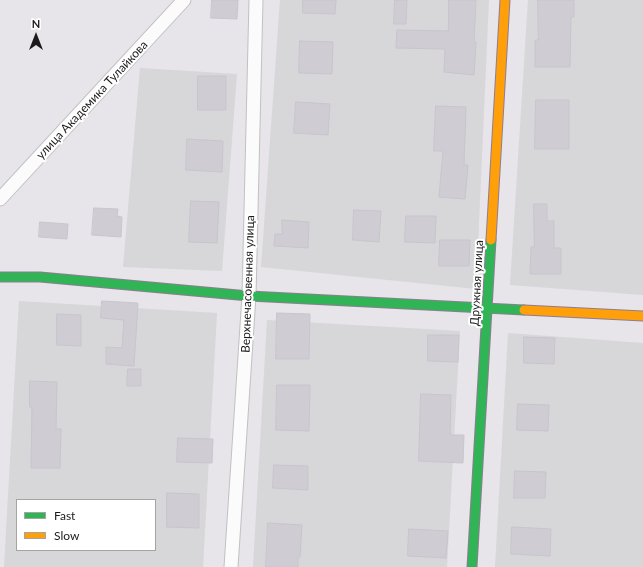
<!DOCTYPE html>
<html>
<head>
<meta charset="utf-8">
<style>
  body { margin:0 }
  #map { position:relative; width:643px; height:567px; overflow:hidden; background:#e7e4ea; font-family:Lato,sans-serif }
  canvas { display:block }
  .legend { position:absolute; left:16px; top:499px; width:140px; height:52px; box-sizing:border-box; background:#fff; border:1px solid #a4a4a4; margin:0; padding:5px 7px; list-style:none; font-size:12px; color:#1b1b1b }
  .legend li { display:flex; align-items:center; gap:8px; height:20px }
  .legend b { width:20px; border:1px solid #a4a4a4 }
  .north { position:absolute; left:16px; top:16px; width:40px; height:40px; -webkit-text-stroke:3px #fff; paint-order:stroke; rotate:0deg; font-size:11px; font-weight:700; line-height:16px; text-align:center; color:#1b1b1b }
  .north::after { content:''; display:block; margin:auto; width:14px; height:18px; background:#1b1b1b; clip-path:polygon(50% 0,100% 100%,50% 72%,0 100%) }
</style>
</head>
<body>
<div id="map">
<canvas width="643" height="567"></canvas>
<ul class="legend">
<li><b style="height:5px;background:#30b455"></b>Fast</li>
<li><b style="height:5px;background:#ff9f0a"></b>Slow</li>
</ul>
<div class="north">N</div>
</div>
<script>
const context = document.querySelector('canvas').getContext('2d');
context.lineJoin = 'round';
function fillPath(path, color) { context.fillStyle = color; context.fill(path, 'evenodd'); }
function trace(path, color, width, dash) { context.strokeStyle = color; context.lineWidth = width; context.lineCap = dash ? 'butt' : 'round'; context.setLineDash(dash || []); context.stroke(path); }
function drawText(font, color, halo, rows, align = 'center') {
  context.font = font + ' Lato,sans-serif'; context.lineWidth = 4; context.setLineDash([]); context.textBaseline = 'middle'; context.strokeStyle = halo; context.fillStyle = color; for (const [text, x, y, turn = 0] of rows) {
    context.save(); context.translate(x, y); context.rotate((+turn || 0) * Math.PI / 180); context.textAlign = isNaN(turn) ? turn : align; if (halo) context.strokeText(text, 0, 0); context.fillText(text, 0, 0); context.restore();
  }
}
const residential = new Path2D(`
  M280 0H489L476 289 261 267Z
  M528 0H643V295L510 285Z
  M140 68 237 74 222 271 123 267Z
  M19 301 217 313 203 567H4ZM17 500H155V550H17Z
  M267 320 460 331 447 567H253Z
  M508 333 643 343V567H495Z`);
const building = new Path2D(`
  M212 0H238L237 19 211 18Z
  M303 0H336L335 14 303 13Z
  M395 0H407L406 24H394Z
  M449 0H476L474 42H476L474 75 444 72 445 49 396 48 397 30 448 31Z
  M538 0H574V17H571L570 67H535V40H538Z
  M300 41 333 42 332 74 299 73Z
  M198 76H226V110H198Z
  M536 100H569V149H535Z
  M296 102 330 104 328 135 294 133Z
  M436 106 466 107 464 165H468L465 199 439 197 443 151H434Z
  M187 139 223 141 222 172 186 170Z
  M191 201 219 202 217 243 189 242Z
  M534 204H547V221H554V248H561V274H530L531 247H534Z
  M94 208 118 209 117 216 122 217 121 237 92 235Z
  M354 210 381 211 379 242 353 240Z
  M406 216H436L435 243 405 242Z
  M282 220 309 222 308 248 274 246 275 234H282Z
  M40 222 68 224 67 239 39 237Z
  M440 240H470L469 266H439Z
  M102 301 138 303 134 366 106 364V347L122 348 124 320 101 318Z
  M277 313 310 314 309 359H276Z
  M57 314 81 315V346L57 345Z
  M428 335H459L458 362 428 361Z
  M524 337 555 338 554 364 524 363Z
  M128 369H141V386H127Z
  M30 381 57 382 56 429H61L60 468H31L32 407H30Z
  M277 385H310L309 431 276 430Z
  M421 394 451 395 450 435H464L463 463 419 461Z
  M518 404 549 405 548 431 517 430Z
  M178 438 213 439 212 463 177 462Z
  M274 465 308 466V490L273 488Z
  M515 471 546 472 545 498H514Z
  M167 493 199 494V528L167 527Z
  M268 523 302 525 300 557H298V567H266Z
  M512 527 551 529 550 556 511 554Z
  M409 529 448 531 446 558 408 556Z`);
const street = new Path2D(`
  M0 199 184 0
  M231 567 249 296 256 0`);
const fast = new Path2D(`
  M0 277H40L249 296 524 310
  M472 567 491 240`);
const slow = new Path2D(`
  M491 240 505 0
  M524 310 643 316`);
const streetNames = [
  ["улица Академика Тулайкова",92,100,-47],
  ["Дружная улица",477,283,-87],
  ["Верхнечасовенная улица",248,284,-88]
];
fillPath(residential, '#d7d6d9');
fillPath(building, '#cfcdd3');
trace(building, '#c8c5cd', 1);
trace(street, '#c1c0c2', 15);
trace(fast, '#8f7c94', 11);
trace(slow, '#8f7c94', 11);
trace(street, '#fbfbfc', 13);
trace(fast, '#30b455', 9);
trace(slow, '#ff9f0a', 9);
drawText('12px', '#1b1b1b', '#fff', streetNames);
</script>
</body>
</html>
